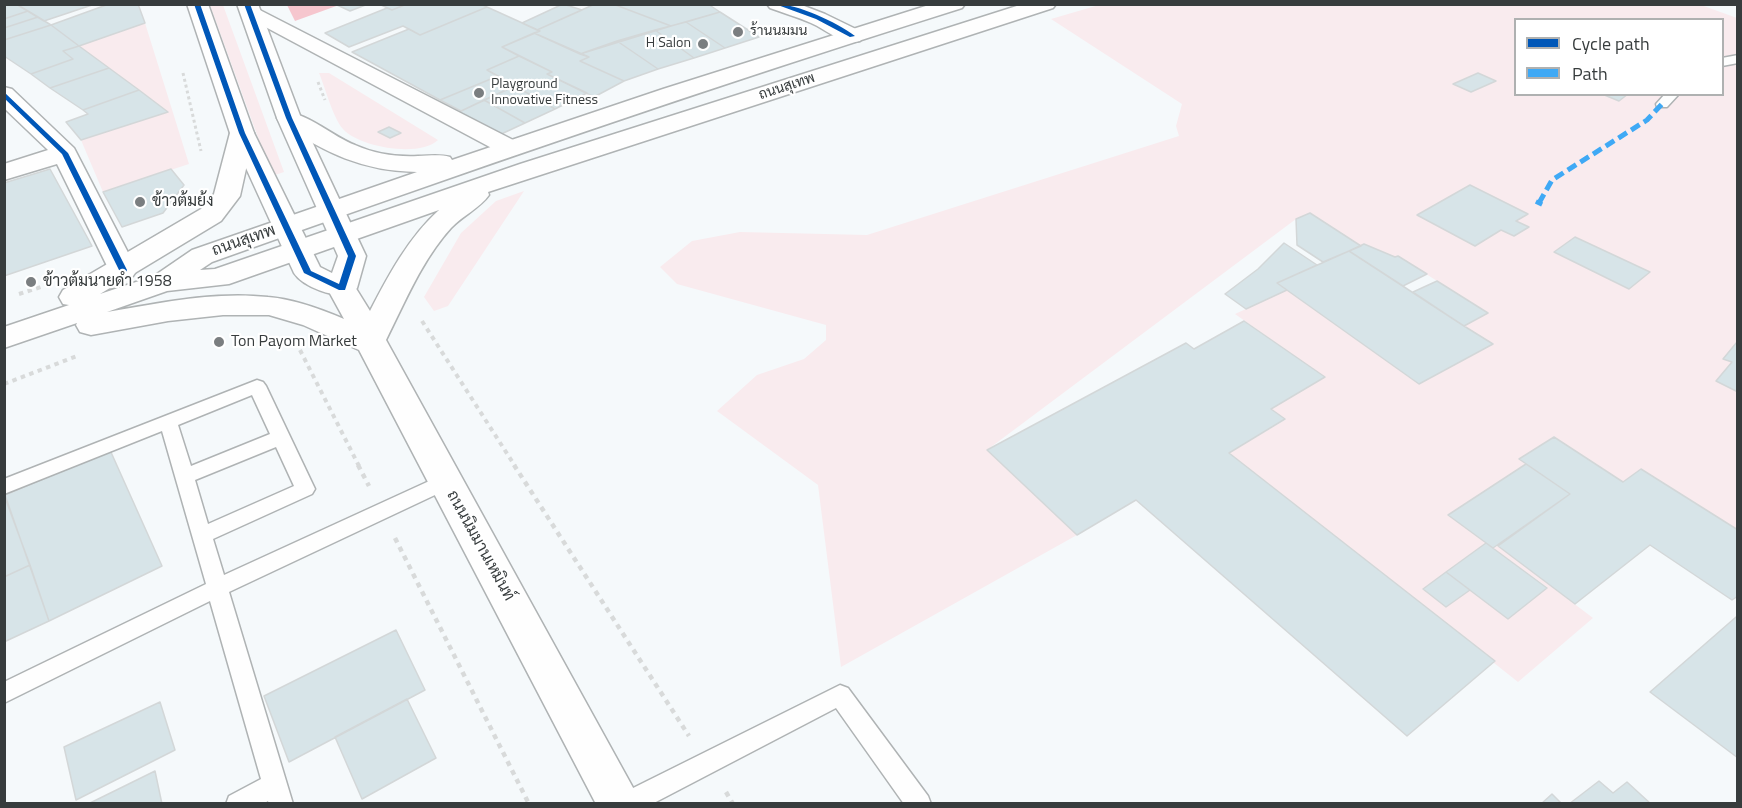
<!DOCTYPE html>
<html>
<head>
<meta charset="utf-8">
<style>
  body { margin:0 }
  #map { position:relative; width:1742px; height:808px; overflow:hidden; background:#f5f9fb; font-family:"Titillium Web",sans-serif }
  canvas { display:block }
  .frame { position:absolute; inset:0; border:6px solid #373c3d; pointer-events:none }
  .legend { position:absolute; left:1514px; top:18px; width:210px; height:78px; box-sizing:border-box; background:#fff; border:2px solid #afb1b1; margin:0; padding:8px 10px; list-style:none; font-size:18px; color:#373c3d }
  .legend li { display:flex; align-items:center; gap:12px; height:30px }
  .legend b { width:30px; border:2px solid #afb1b1 }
</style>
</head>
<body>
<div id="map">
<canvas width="1742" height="808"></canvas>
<div class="frame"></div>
<ul class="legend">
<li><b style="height:8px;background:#0057b8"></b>Cycle path</li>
<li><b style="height:8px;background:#3fa9f5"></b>Path</li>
</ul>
</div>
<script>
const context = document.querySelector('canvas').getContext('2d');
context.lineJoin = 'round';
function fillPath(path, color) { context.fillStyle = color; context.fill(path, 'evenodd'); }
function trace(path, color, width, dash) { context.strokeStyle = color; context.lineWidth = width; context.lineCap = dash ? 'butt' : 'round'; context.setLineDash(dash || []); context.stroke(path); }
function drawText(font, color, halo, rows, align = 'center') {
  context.font = font + ' "Titillium Web",Sarabun,sans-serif'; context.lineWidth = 4.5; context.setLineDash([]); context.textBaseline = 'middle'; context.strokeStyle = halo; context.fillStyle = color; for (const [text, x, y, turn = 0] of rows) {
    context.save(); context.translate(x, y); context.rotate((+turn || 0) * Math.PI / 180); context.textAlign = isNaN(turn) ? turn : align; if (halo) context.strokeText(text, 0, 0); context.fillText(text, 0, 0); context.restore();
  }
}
const green = new Path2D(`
  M210 5H223L284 172 272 176Z
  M1099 5H1701L1737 18V530L1641 469 1623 482 1554 437 1520 459 1526 464 1449 515 1486 543 1424 589 1446 607 1470 590 1508 619 1547 587 1493 548 1498 546 1593 618 1518 682 1229 453 1285 420 1271 409 1324 377 1235 314 1287 290 1419 384 1492 344 1464 326 1487 313 1398 256 1395 257 1361 246 1310 213 1296 219 987 450 1077 535 841 667 818 485 717 411 757 375 804 359 826 340V325L677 284 660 267 692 241 740 232 867 235 1179 136 1176 126 1182 104 1051 19ZM1516 20H1722V94H1516Z
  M145 23 189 164 103 192 81 140 167 112 79 46Z
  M319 73H329L438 140C419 158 359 147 343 129 333 118 325 87 319 73Z
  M524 191 448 306 434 311 424 297 461 233 496 201Z`);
const forest = new Path2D(`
  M287 5H339L295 21Z`);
const building = new Path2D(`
  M4 4H16L28 11 4 19Z
  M16 4H92V5L44 21Z
  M109 4H138L145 23 79 46 51 25Z
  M339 4H368L350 11 337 5Z
  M379 4H407L392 10Z
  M407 4H481L487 7 420 35 403 26 349 47 325 33 387 8 392 10Z
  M563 4 582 10 537 30 522 23Z
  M595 4H613L671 26 580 54 534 33 540 31 537 30Z
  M613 4H708L720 12 671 26Z
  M487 7 540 31 502 47 519 56 487 70 498 76 440 100 352 52 409 29 420 35Z
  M28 11 38 17 4 28V19Z
  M720 12 759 37 725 48 686 22Z
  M38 17 51 25 4 40V28Z
  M686 22 725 48 694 58 655 30Z
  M51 25 79 46 63 51 73 59 31 74 4 56V40Z
  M655 30 694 58 658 69 617 41Z
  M534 33 589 57 580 61 624 81 594 97 547 74 552 72 502 47Z
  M617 41 658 69 624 81 580 61 589 57 580 54Z
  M79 46 109 68 50 88 31 74 73 59 63 51Z
  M519 56 552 72 547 74 587 93 555 109 487 70Z
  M109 68 139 90 83 110 50 88Z
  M1478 73 1496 81 1471 92 1453 84Z
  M498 76 515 86 461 111 440 100Z
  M515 86 555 109 525 123 484 100Z
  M139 90 168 112 81 140 66 122 88 114 83 110Z
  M1602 94H1628L1619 101Z
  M484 100 525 123 497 136 455 114Z
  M389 127 401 133 390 138 378 132Z
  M50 169 92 246 4 276V183Z
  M171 169 184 185 163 213 122 227 103 192Z
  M1470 185 1528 214 1516 221 1529 227 1514 236 1501 230 1475 246 1417 215Z
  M1310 213 1361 246 1323 262 1297 245 1296 219Z
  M1575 237 1650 272 1629 289 1554 252Z
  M1284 243 1317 265 1277 283 1287 290 1246 309 1225 294 1258 269Z
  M1364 244 1395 257 1398 256 1427 274 1403 286 1349 251Z
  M1349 251 1464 326 1493 344 1419 384 1277 283Z
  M1437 281 1488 313 1464 326 1413 292Z
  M1244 321 1325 377 1271 409 1285 419 1229 453 1495 661 1407 736 1136 500 1077 535 987 450 1186 343 1194 349Z
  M1737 342 1738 343V392L1716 381 1732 362 1723 359Z
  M1554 437 1623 482 1641 469 1738 530V596L1732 600 1650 545 1575 604 1498 546 1570 494 1519 459Z
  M110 450 162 566 49 621 5 495Z
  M1526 464 1570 494 1493 548 1448 515Z
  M4 495 30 565 4 577Z
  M1486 543 1547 588 1508 619 1446 572Z
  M30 565 49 621 4 642V577Z
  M1446 572 1470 590 1446 607 1423 589Z
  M1736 617 1738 618V758L1650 692Z
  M396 630 425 690 289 762 264 696Z
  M407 699 436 758 362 799 335 737Z
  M160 702 175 750 76 800 64 747Z
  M155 771 162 804H88Z
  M1599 781 1613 793 1627 782 1651 804H1569Z
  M1552 794 1562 804H1541Z`);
const pathFar2 = new Path2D(`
  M183 73 201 151
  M318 82 325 100`);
const pathFar1 = new Path2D(`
  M19 294 41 287
  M422 321 515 466
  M300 350 359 466
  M4 384 77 356`);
const path = new Path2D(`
  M358 465 369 486
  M514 465 689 736
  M395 538 529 804
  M726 792 733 804`);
const service = new Path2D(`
  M1738 55V63L1722 66V58Z
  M1665 94H1679L1667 107H1657L1656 104Z
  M257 380 263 382 266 386 315 489 312 494 213 539 224 575 438 477 445 475 452 477 455 482 452 487 229 592 293 804H269L268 801 263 804H226L229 796 261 779 210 601 4 703V682L206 584 162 431 4 494V479ZM252 395 270 434 191 466 178 425ZM276 447 294 486 208 524 195 480Z
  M840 685 848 688 928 796 931 804H904L836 708 652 804H614L617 796Z`);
const minor = new Path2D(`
  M767 4H799L825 14 860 31 863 36 860 41C842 45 827 30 811 23 798 17 783 13 770 8Z
  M250 5 519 143 523 148 519 153 510 156 501 153 243 15 240 11 243 7Z
  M4 87 12 89 74 148 137 270 133 276 123 279 113 276 109 270 57 164 4 180V164L48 150 4 108Z`);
const tertiary = new Path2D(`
  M187 4H208L254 133 320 267 332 273 338 256 277 118 237 4H258L301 118 366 256 357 288 352 294C336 299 303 287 294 273L230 133Z`);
const secondary = new Path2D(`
  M932 4H965L962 8C710 87 461 173 212 262L200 270 215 269 520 164 1023 4H1056L1053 8 488 192 489 195C480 208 462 216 451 228 422 260 405 302 386 340L642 804H596L359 350 303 325 269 315H223L168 321 91 335 80 332 76 325 77 323 4 348V327L69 305 63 304 59 297 63 290 201 209 214 194 230 133 233 128 242 126 251 128 254 133 240 196 221 221 100 294 154 276 192 250 417 172C362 171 326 153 280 123L277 118 280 113C302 108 333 137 355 145 375 154 396 157 418 156 429 156 439 154 450 157L452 160 663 89ZM439 210C409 237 388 276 370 311L352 282 342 279 332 282 327 288 344 319C321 309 293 299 268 297 215 291 159 303 107 312L167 291 229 284Z`);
const quietFar1 = new Path2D(`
  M1539 203 1552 180 1647 120 1662 104`);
const quiet = new Path2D(`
  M1538 205 1540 201`);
const cycleway = new Path2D(`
  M194 4H200L245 133 311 271 339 284 348 256 286 118 244 4H250L292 118 356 256 345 290H339L304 273 239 133Z
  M775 4C798 4 836 22 855 36L850 37 816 19Z
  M4 92 68 153 127 270 126 272H123L119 270 62 154 4 98Z`);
const markers = [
  [738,32,6,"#7a7e80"],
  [703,44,6,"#7a7e80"],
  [479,93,6,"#7a7e80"],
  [140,202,6,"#7a7e80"],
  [31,282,6,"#7a7e80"],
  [219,342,6,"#7a7e80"]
];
const farPoinames = [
  ["ร้านนมมน",750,32],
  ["H Salon",691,44,"right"],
  ["Playground",491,85],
  ["Innovative Fitness",491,101]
];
const farStreetnames = [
  ["ถนนสุเทพ",787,87,-18]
];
const poiNames = [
  ["ข้าวต้มย้ง",152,202],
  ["ข้าวต้มนายดำ 1958",43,282],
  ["Ton Payom Market",231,342]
];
const streetNames = [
  ["ถนนสุเทพ",244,241,-19],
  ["ถนนนิมมานเหมินท์",480,546,61]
];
fillPath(green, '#f9ebee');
fillPath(forest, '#f6c6ce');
fillPath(building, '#d7e4e8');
trace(building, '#d3d7d8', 1.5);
trace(service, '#afb3b4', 3);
trace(minor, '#afb3b4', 3);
trace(tertiary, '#afb3b4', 3);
trace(secondary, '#afb3b4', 3);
trace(pathFar2, '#d8dada', 3, [3, 3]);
trace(pathFar1, '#d8dada', 4, [4.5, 4.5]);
trace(path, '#d8dada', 4.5, [5, 5]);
fillPath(service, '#fefefe');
fillPath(minor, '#fefefe');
fillPath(tertiary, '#fefefe');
fillPath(secondary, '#fefefe');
trace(quietFar1, '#3fa9f5', 5, [10, 5]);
trace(quiet, '#3fa9f5', 7, [14, 7]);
fillPath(cycleway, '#0057b8');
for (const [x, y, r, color] of markers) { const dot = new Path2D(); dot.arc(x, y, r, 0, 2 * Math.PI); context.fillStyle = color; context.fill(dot); trace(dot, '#fff', 2); }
drawText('14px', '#373c3d', '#fff', farPoinames, 'left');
drawText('14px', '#373c3d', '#fff', farStreetnames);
drawText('16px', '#373c3d', '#fff', poiNames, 'left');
drawText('16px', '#373c3d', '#fff', streetNames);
</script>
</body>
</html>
